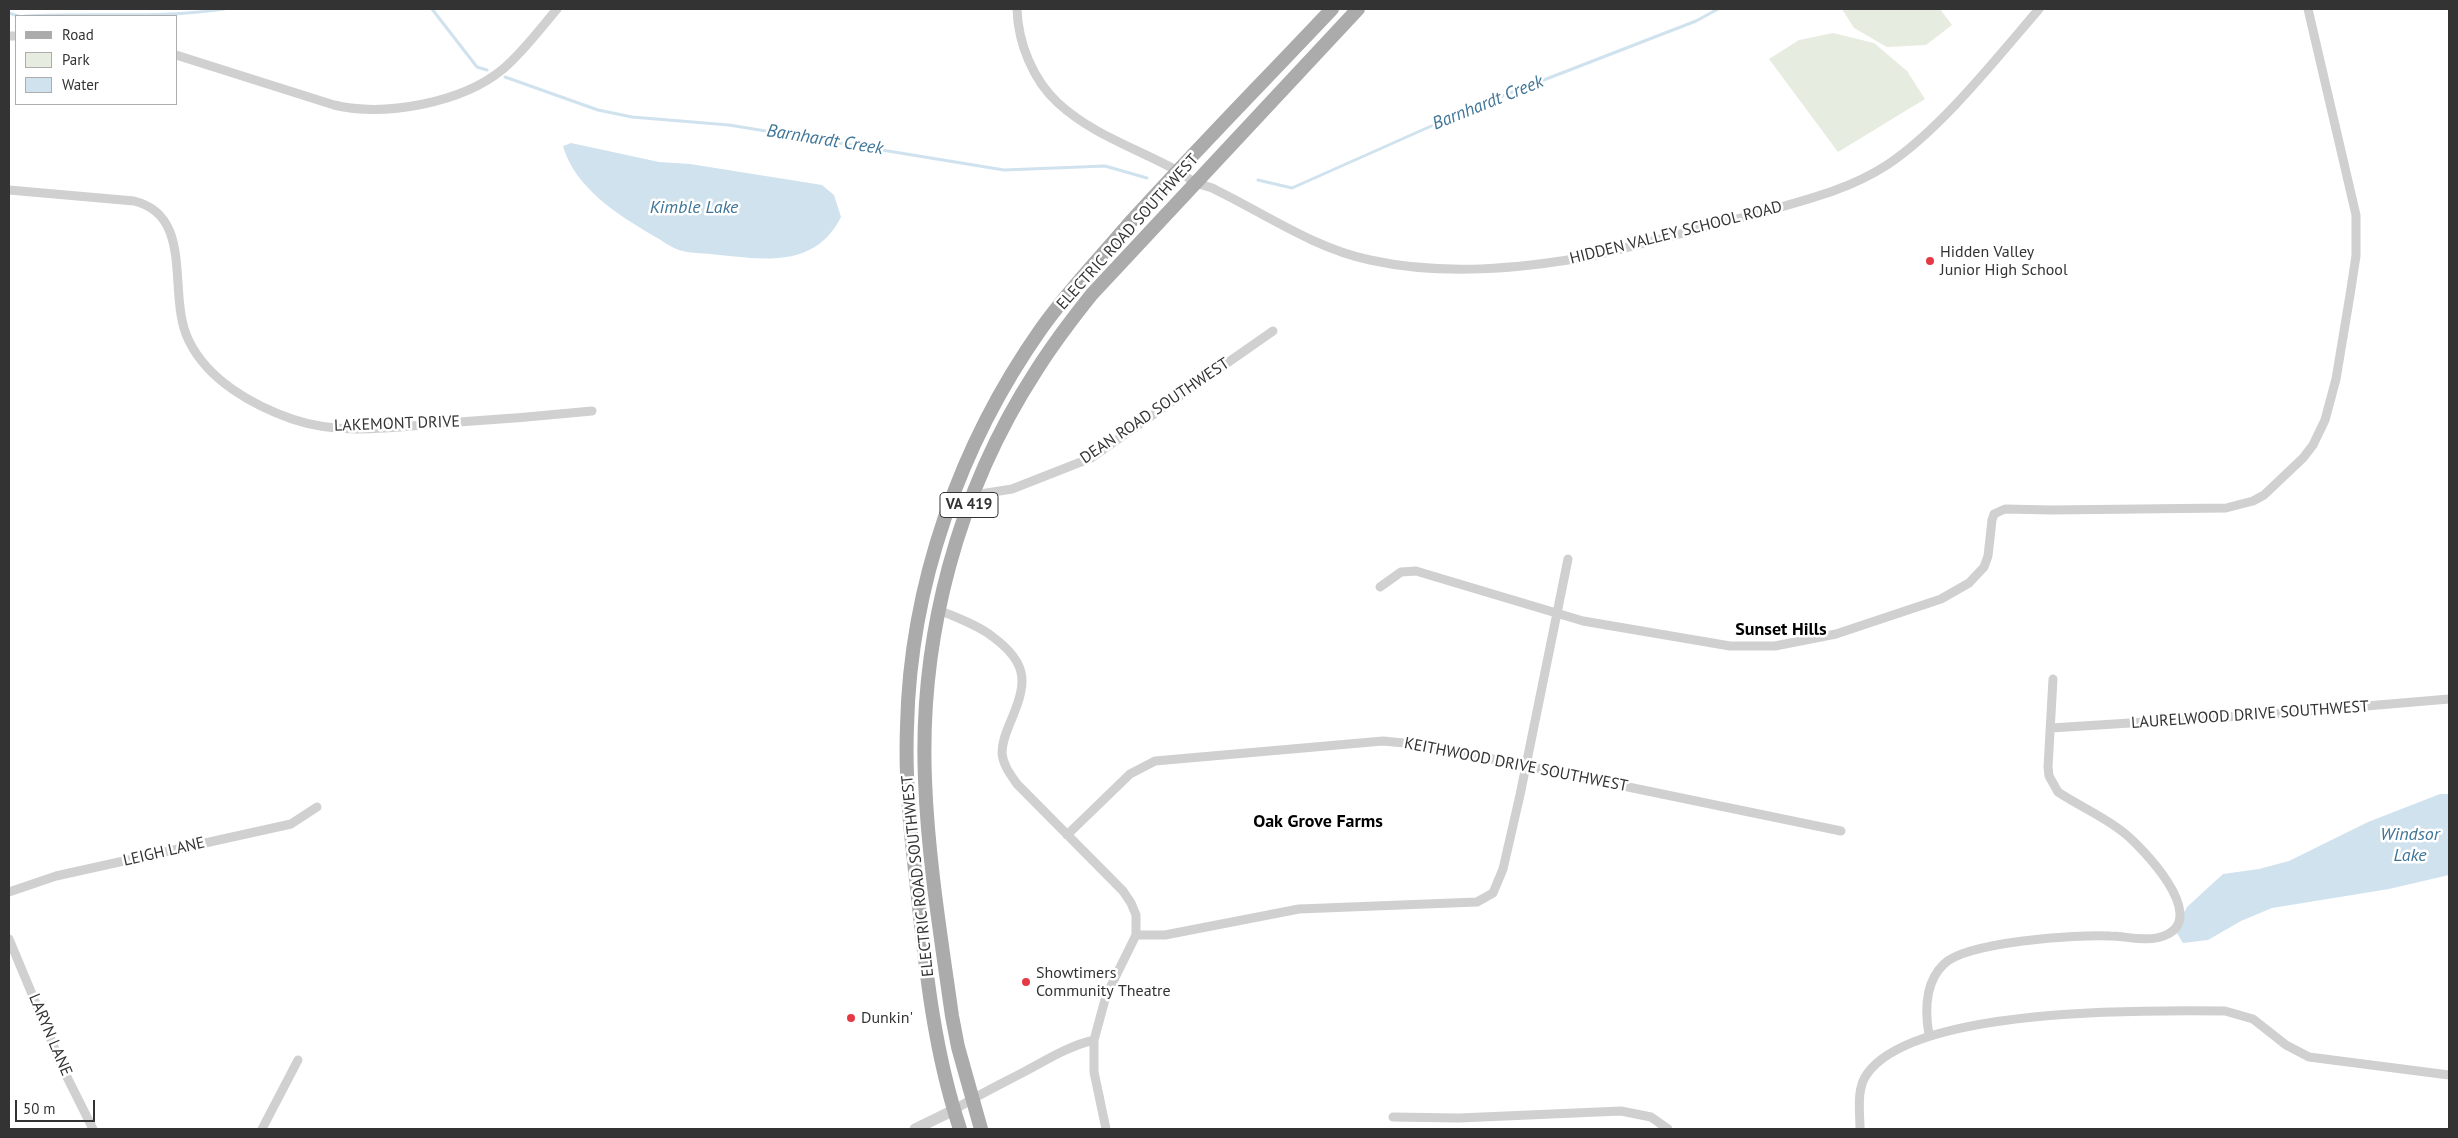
<!DOCTYPE html>
<html>
<head>
<meta charset="utf-8">
<style>
  body { margin:0 }
  #map { position:relative; width:2458px; height:1138px; overflow:hidden; background:#fff; font-family:"PT Sans",sans-serif }
  canvas { display:block }
  .frame { position:absolute; inset:0; border:10px solid #333; pointer-events:none }
  .legend { position:absolute; left:15px; top:15px; width:162px; height:90px; box-sizing:border-box; background:#fff; border:1px solid #adadad; margin:0; padding:6px 9px; list-style:none; font-size:15px; color:#333 }
  .legend li { display:flex; align-items:center; gap:10px; height:25px }
  .legend b { width:25px; border:1px solid #adadad }
  .scale { position:absolute; left:15px; top:1100px; width:80px; height:22px; box-sizing:border-box; border:2px solid #333; border-top:0; padding-left:6px; font-size:15px; line-height:18px; white-space:nowrap; color:#333; -webkit-text-stroke:4px #fff; paint-order:stroke }
</style>
</head>
<body>
<div id="map">
<canvas width="2458" height="1138"></canvas>
<div class="frame"></div>
<ul class="legend">
<li><b style="height:6px;background:#ababab"></b>Road</li>
<li><b style="height:14px;background:#e6ecdf"></b>Park</li>
<li><b style="height:14px;background:#cfe2ee"></b>Water</li>
</ul>
<div class="scale">50 m</div>
</div>
<script>
const context = document.querySelector('canvas').getContext('2d');
context.lineJoin = 'round';
function fillPath(path, color) { context.fillStyle = color; context.fill(path, 'evenodd'); }
function trace(path, color, width, dash) { context.strokeStyle = color; context.lineWidth = width; context.lineCap = dash ? 'butt' : 'round'; context.setLineDash(dash || []); context.stroke(path); }
function drawText(font, color, halo, rows, align = 'center') {
  context.font = font + ' "PT Sans",sans-serif'; context.lineWidth = 5; context.setLineDash([]); context.textBaseline = 'middle'; context.strokeStyle = halo; context.fillStyle = color; for (const [text, x, y, turn = 0] of rows) {
    context.save(); context.translate(x, y); context.rotate((+turn || 0) * Math.PI / 180); context.textAlign = isNaN(turn) ? turn : align; if (halo) context.strokeText(text, 0, 0); context.fillText(text, 0, 0); context.restore();
  }
}
const green = new Path2D(`
  M1842 9H1940L1952 25 1926 45 1887 47 1854 28Z
  M1833 33 1874 43 1907 71 1925 99 1838 152 1769 59 1799 40Z`);
const water = new Path2D(`
  M571 143 659 162 690 164 822 185 834 195 841 217C816 267 767 260 720 255 707 253 691 254 679 250 670 247 660 239 652 235 617 214 575 188 563 146Z
  M2440 794H2449V875L2389 889 2272 908 2241 921 2208 940 2183 943 2175 930 2187 907 2223 874 2259 869 2289 861 2368 822Z`);
const stream = new Path2D(`
  M432 9 477 67 487 70
  M9 13 18 16
  M25 16C91 12 159 19 224 9
  M505 77 598 110 632 117 729 125 1004 170 1105 166 1147 178
  M1258 180 1292 188 1474 107 1696 21 1718 9`);
const minor = new Path2D(`
  M1017 9C1018 43 1033 80 1058 103 1093 135 1136 148 1176 170 1183 173 1188 179 1195 182 1202 186 1210 186 1216 190 1267 215 1314 248 1370 260 1443 276 1519 269 1592 256 1647 243 1701 228 1756 214 1801 201 1847 191 1887 165 1941 129 1996 59 2039 9
  M9 36H16
  M176 55 334 105C385 117 462 103 503 69 523 52 540 29 557 9
  M9 190 134 201C196 216 166 296 189 341 208 380 252 405 292 419 341 436 395 427 445 423 494 420 543 416 592 411
  M974 495 1012 489 1091 458 1273 331
  M1380 587 1401 572 1416 571 1583 621 1730 646H1775L1836 634 1941 599 1969 583 1984 567 1988 556 1992 520 1994 514 2005 509 2052 510 2226 508 2253 501 2264 495 2303 458 2313 445 2325 420 2336 379 2350 295 2356 256V215L2308 9
  M939 610C957 618 978 625 993 637 1031 665 1026 685 1010 723 1006 733 1002 742 1002 753 1003 765 1010 774 1017 784L1123 891 1131 903 1136 915V935L1106 996 1094 1040V1072L1106 1129
  M2051 728 2272 714 2449 699
  M1067 835 1130 774 1155 761 1383 741 1425 745 1841 831
  M9 892 56 876 291 824 317 807
  M1136 935H1165L1299 909 1477 902 1493 893 1503 869 1520 795 1568 559
  M9 939 65 1073 93 1129
  M1929 1035C1925 1012 1925 982 1944 964 1966 942 2077 934 2110 936 2127 936 2149 943 2166 935 2209 916 2141 846 2123 832 2103 816 2079 806 2058 792L2049 776 2048 767 2053 679
  M954 1110C976 1096 999 1085 1022 1073 1045 1061 1068 1046 1094 1040
  M1393 1117 1459 1118 1621 1111 1651 1117 1668 1129
  M262 1129 298 1060
  M1860 1129C1860 1112 1856 1089 1867 1074 1914 1007 2146 1010 2225 1011L2253 1019 2286 1045 2309 1057 2449 1075`);
const tertiary = new Path2D(`
  M915 1129 954 1110`);
const primary = new Path2D(`
  M960 1129C933 1048 925 963 916 879 910 828 905 778 907 727 910 585 960 444 1041 329 1067 292 1098 260 1127 226 1194 152 1264 81 1332 9
  M981 1129 958 1047 952 1016C941 938 928 859 925 780 919 637 958 491 1036 371 1053 344 1072 319 1092 294L1358 9`);
const markers = [
  [1930,261,5,"#e63946"],
  [1026,982,5,"#e63946"],
  [851,1018,5,"#e63946"]
];
const shields = [
  [969,505,58]
];
const shieldNames = [
  ["VA 419",969,505]
];
const streetNames = [
  ["ELECTRIC ROAD SOUTHWEST",1128,232,-48],
  ["HIDDEN VALLEY SCHOOL ROAD",1676,233,-14],
  ["DEAN ROAD SOUTHWEST",1155,411,-34],
  ["LAKEMONT DRIVE",397,424,-2],
  ["LAURELWOOD DRIVE SOUTHWEST",2250,715,-4],
  ["KEITHWOOD DRIVE SOUTHWEST",1516,765,11],
  ["LEIGH LANE",164,852,-13],
  ["ELECTRIC ROAD SOUTHWEST",918,876,-96],
  ["LARYN LANE",50,1035,67]
];
const poiNames = [
  ["Hidden Valley",1940,252],
  ["Junior High School",1940,270],
  ["Showtimers",1036,973],
  ["Community Theatre",1036,991],
  ["Dunkin'",861,1018]
];
const waterNames = [
  ["Barnhardt Creek",1488,103,-22],
  ["Barnhardt Creek",825,140,9],
  ["Kimble Lake",694,208],
  ["Windsor",2410,835],
  ["Lake",2410,856]
];
const neighbourhoodNames = [
  ["Sunset Hills",1781,630],
  ["Oak Grove Farms",1318,822]
];
fillPath(green, '#e6ecdf');
fillPath(water, '#cfe2ee');
trace(stream, '#cfe2ee', 3);
trace(minor, '#d0d0d0', 9);
trace(tertiary, '#d0d0d0', 11);
trace(primary, '#ababab', 14);
for (const [x, y, r, color] of markers) { const dot = new Path2D(); dot.arc(x, y, r, 0, 2 * Math.PI); context.fillStyle = color; context.fill(dot); trace(dot, '#fff', 2); }
for (const [x, y, w] of shields) { const box = new Path2D(); box.roundRect(x - w / 2, y - 12.5, w, 25, 4); context.fillStyle = '#fff'; context.fill(box); trace(box, '#333', 1); }
drawText('bold 15px', '#333', null, shieldNames);
drawText('16px', '#333', '#fff', streetNames);
drawText('16px', '#333', '#fff', poiNames, 'left');
drawText('italic 18px', '#3f7597', '#fff', waterNames);
drawText('bold 18px', '#000', '#fff', neighbourhoodNames);
</script>
</body>
</html>
